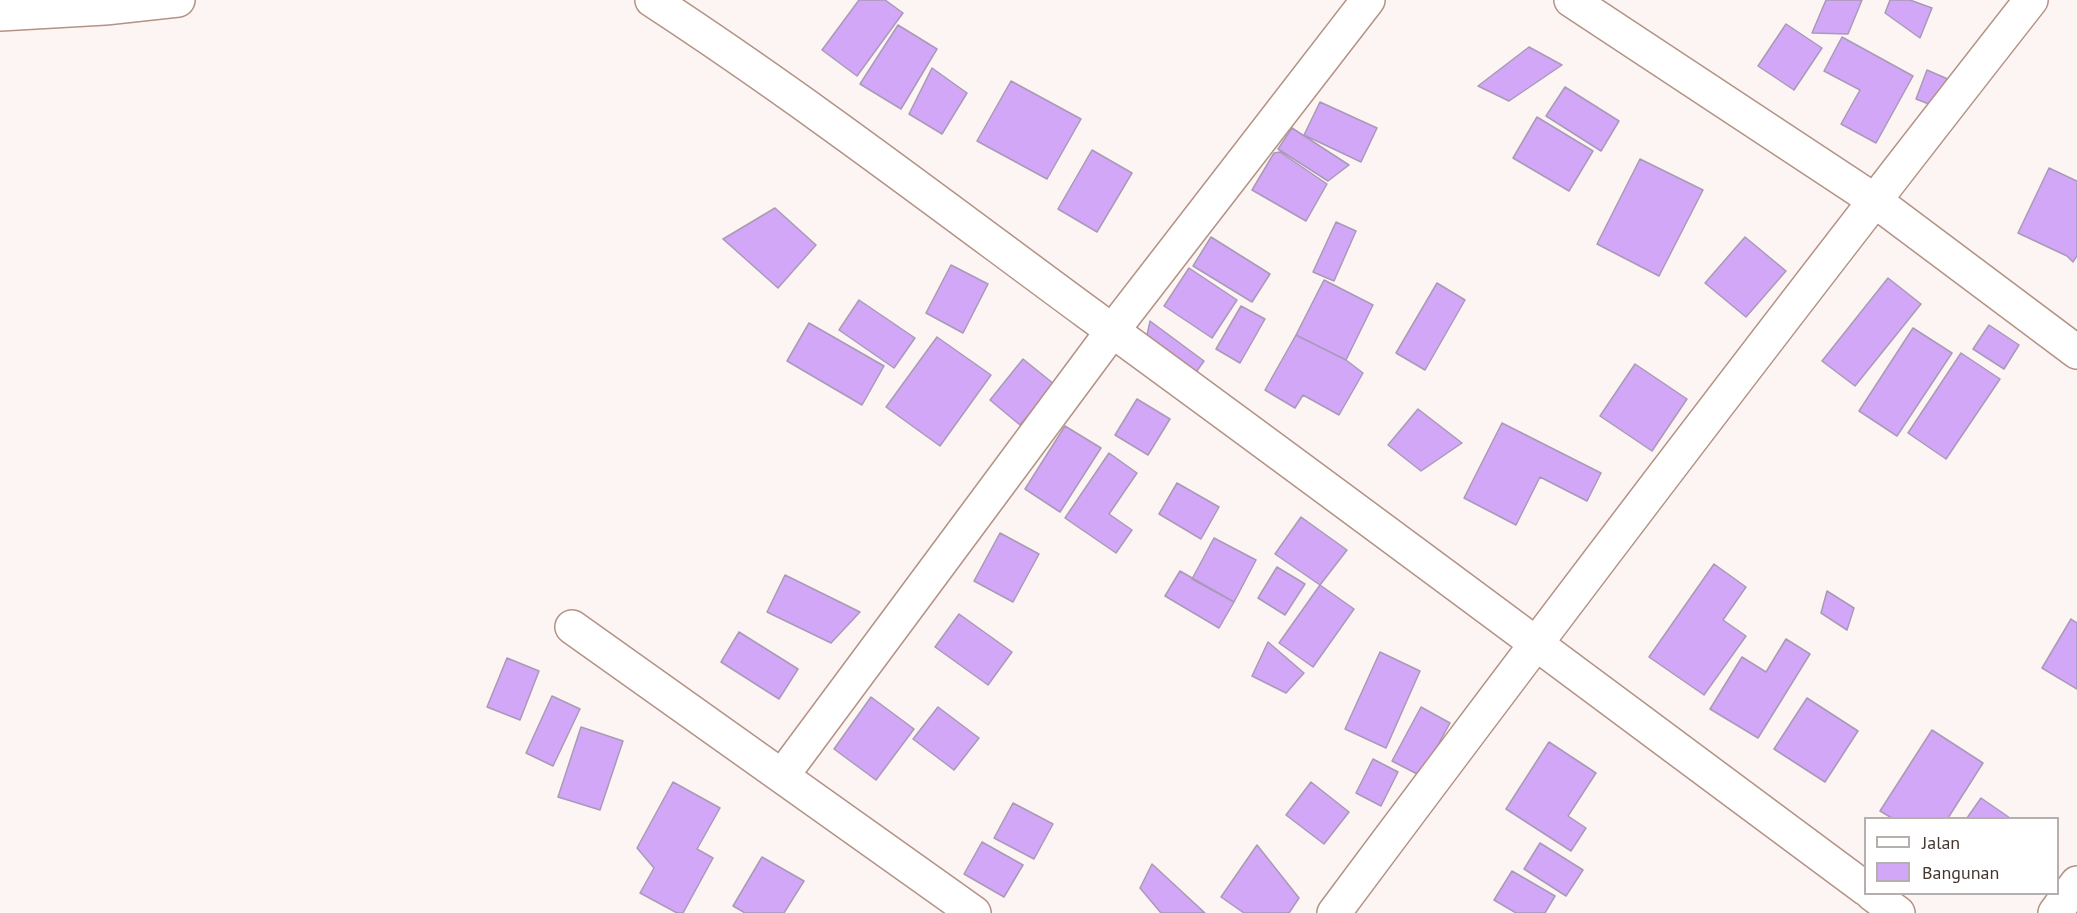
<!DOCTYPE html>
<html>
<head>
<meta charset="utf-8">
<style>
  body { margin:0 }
  #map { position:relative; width:2077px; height:913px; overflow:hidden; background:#fdf5f3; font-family:"PT Sans",sans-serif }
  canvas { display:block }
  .legend { position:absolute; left:1864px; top:817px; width:195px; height:78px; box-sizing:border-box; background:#fff; border:2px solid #b5afad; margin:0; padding:8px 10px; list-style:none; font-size:18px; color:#453631 }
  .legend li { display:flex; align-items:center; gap:12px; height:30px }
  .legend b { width:30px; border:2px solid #b5afad }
</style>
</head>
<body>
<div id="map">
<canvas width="2077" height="913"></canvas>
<ul class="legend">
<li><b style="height:8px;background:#fff"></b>Jalan</li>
<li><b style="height:16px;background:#d2a7f7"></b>Bangunan</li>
</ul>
</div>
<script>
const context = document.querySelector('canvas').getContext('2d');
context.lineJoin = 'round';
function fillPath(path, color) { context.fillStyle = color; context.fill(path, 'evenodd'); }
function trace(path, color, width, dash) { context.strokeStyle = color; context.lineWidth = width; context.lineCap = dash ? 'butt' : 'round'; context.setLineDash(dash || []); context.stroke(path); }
const building = new Path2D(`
  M859 0H885L903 13 857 76 822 50Z
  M1826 0H1862L1848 34 1812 33Z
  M1890 0H1910L1932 8 1920 38 1885 13Z
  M1786 24 1822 48 1794 90 1758 66Z
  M898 25 937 49 901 109 860 84Z
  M1842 37 1913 76 1876 143 1841 124 1860 90 1824 71Z
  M1529 47 1562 65 1509 101 1478 86Z
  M932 68 967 93 942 134 909 114Z
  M1927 70 1950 80 1939 108 1916 99Z
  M1011 81 1081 119 1047 179 977 141Z
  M1565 87 1619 121 1601 151 1546 116Z
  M1320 102 1377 128 1361 162 1304 135Z
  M1537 117 1593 151 1569 191 1513 158Z
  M1292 128 1349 165 1328 181 1278 149Z
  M1092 150 1132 173 1097 232 1058 209Z
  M1280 152 1327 184 1306 221 1252 190 1274 153Z
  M1640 159 1703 190 1659 276 1597 244Z
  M2049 168 2077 181V256L2073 262 2067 256 2018 233Z
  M775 208 816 245 778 288 723 239Z
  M1336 222 1356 231 1334 281 1313 272Z
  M1211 237 1270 274 1252 302 1193 266Z
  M1745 237 1786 271 1746 317 1705 283Z
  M951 265 988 284 963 333 926 313Z
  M1189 268 1237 300 1212 338 1164 306Z
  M1888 278 1921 304 1855 386 1822 361Z
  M1324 280 1373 305 1346 360 1296 335Z
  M1437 283 1465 300 1425 370 1396 353Z
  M859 300 915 338 894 368 839 330Z
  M1241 306 1265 319 1240 363 1216 349Z
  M1150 321 1204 361 1194 375 1146 340Z
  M809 323 884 366 862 405 787 361Z
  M1989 325 2019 345 2004 369 1973 349Z
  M1913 328 1952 353 1897 436 1859 411Z
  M1296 335 1346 360 1363 373 1339 415 1303 395 1295 408 1265 390Z
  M937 337 991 375 940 446 886 407Z
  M1961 353 2000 379 1946 459 1908 433Z
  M1023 359 1054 384 1020 425 990 400Z
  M1635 364 1687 399 1652 451 1600 416Z
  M1137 399 1170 419 1148 455 1115 435Z
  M1418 409 1462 443 1421 471 1388 445Z
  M1502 423 1601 473 1587 501 1540 477 1516 525 1464 498Z
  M1065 426 1101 448 1060 512 1025 489Z
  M1109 453 1137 473 1109 514 1132 530 1116 553 1065 518Z
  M1177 483 1219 507 1201 539 1159 514Z
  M1301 517 1347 550 1320 585 1275 554Z
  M1000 533 1039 554 1013 602 974 581Z
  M1214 538 1256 560 1234 602 1192 579Z
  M1714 564 1746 587 1723 620 1746 636 1704 695 1649 657Z
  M1277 567 1305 584 1285 615 1258 598Z
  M1180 571 1234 602 1219 628 1165 596Z
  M785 575 860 612 831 643 767 612Z
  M1320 585 1354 609 1313 667 1279 643Z
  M1827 591 1854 608 1847 630 1821 613Z
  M959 614 1012 652 988 685 935 647Z
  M2071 619 2077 623V689L2042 668Z
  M739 632 798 669 779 699 721 662Z
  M1786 639 1810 654 1758 738 1710 709 1742 657 1766 672Z
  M1268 642 1304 673 1286 693 1252 676Z
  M1380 652 1420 671 1386 748 1345 729Z
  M507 658 539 671 520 720 487 707Z
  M552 696 580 709 553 766 526 753Z
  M871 697 914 729 876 780 834 749Z
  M1807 698 1858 731 1825 782 1774 749Z
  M938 707 979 738 954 770 913 739Z
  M1421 707 1450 723 1421 776 1392 761Z
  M581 727 623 741 600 810 558 797Z
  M1932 730 1983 763 1948 818H1892L1880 811Z
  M1549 742 1596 773 1568 816 1586 828 1571 851 1506 809Z
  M1373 759 1398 772 1381 806 1356 793Z
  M673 782 720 808 697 849 713 858 683 913H677L640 893 654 868 637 848Z
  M1311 782 1349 812 1324 844 1286 815Z
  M1981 798 2010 818H1967Z
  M1013 803 1053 824 1034 859 994 838Z
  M982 842 1023 865 1004 897 964 874Z
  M1540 843 1583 870 1566 896 1524 869Z
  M1257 845 1299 898 1289 913H1244L1221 897Z
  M762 857 804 881 784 913H745L733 906Z
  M1152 864 1205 913H1161L1140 888Z
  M1512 871 1555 896 1545 913H1516L1494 900Z`);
const minor = new Path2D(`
  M652 0C802 98 944 207 1088 313 1349 503 1607 697 1866 889
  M1571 0 1874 200 2077 352
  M0 14 105 8 178 0
  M572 627 974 913
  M782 776 1113 330 1368 0
  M1872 894 1898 913
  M1334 913C1563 606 1795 301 2031 0
  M2055 913 2077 883`);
fillPath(building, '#d2a7f7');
trace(building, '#a99ab8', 1.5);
trace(minor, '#b49285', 36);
trace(minor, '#fff', 33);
</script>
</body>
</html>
